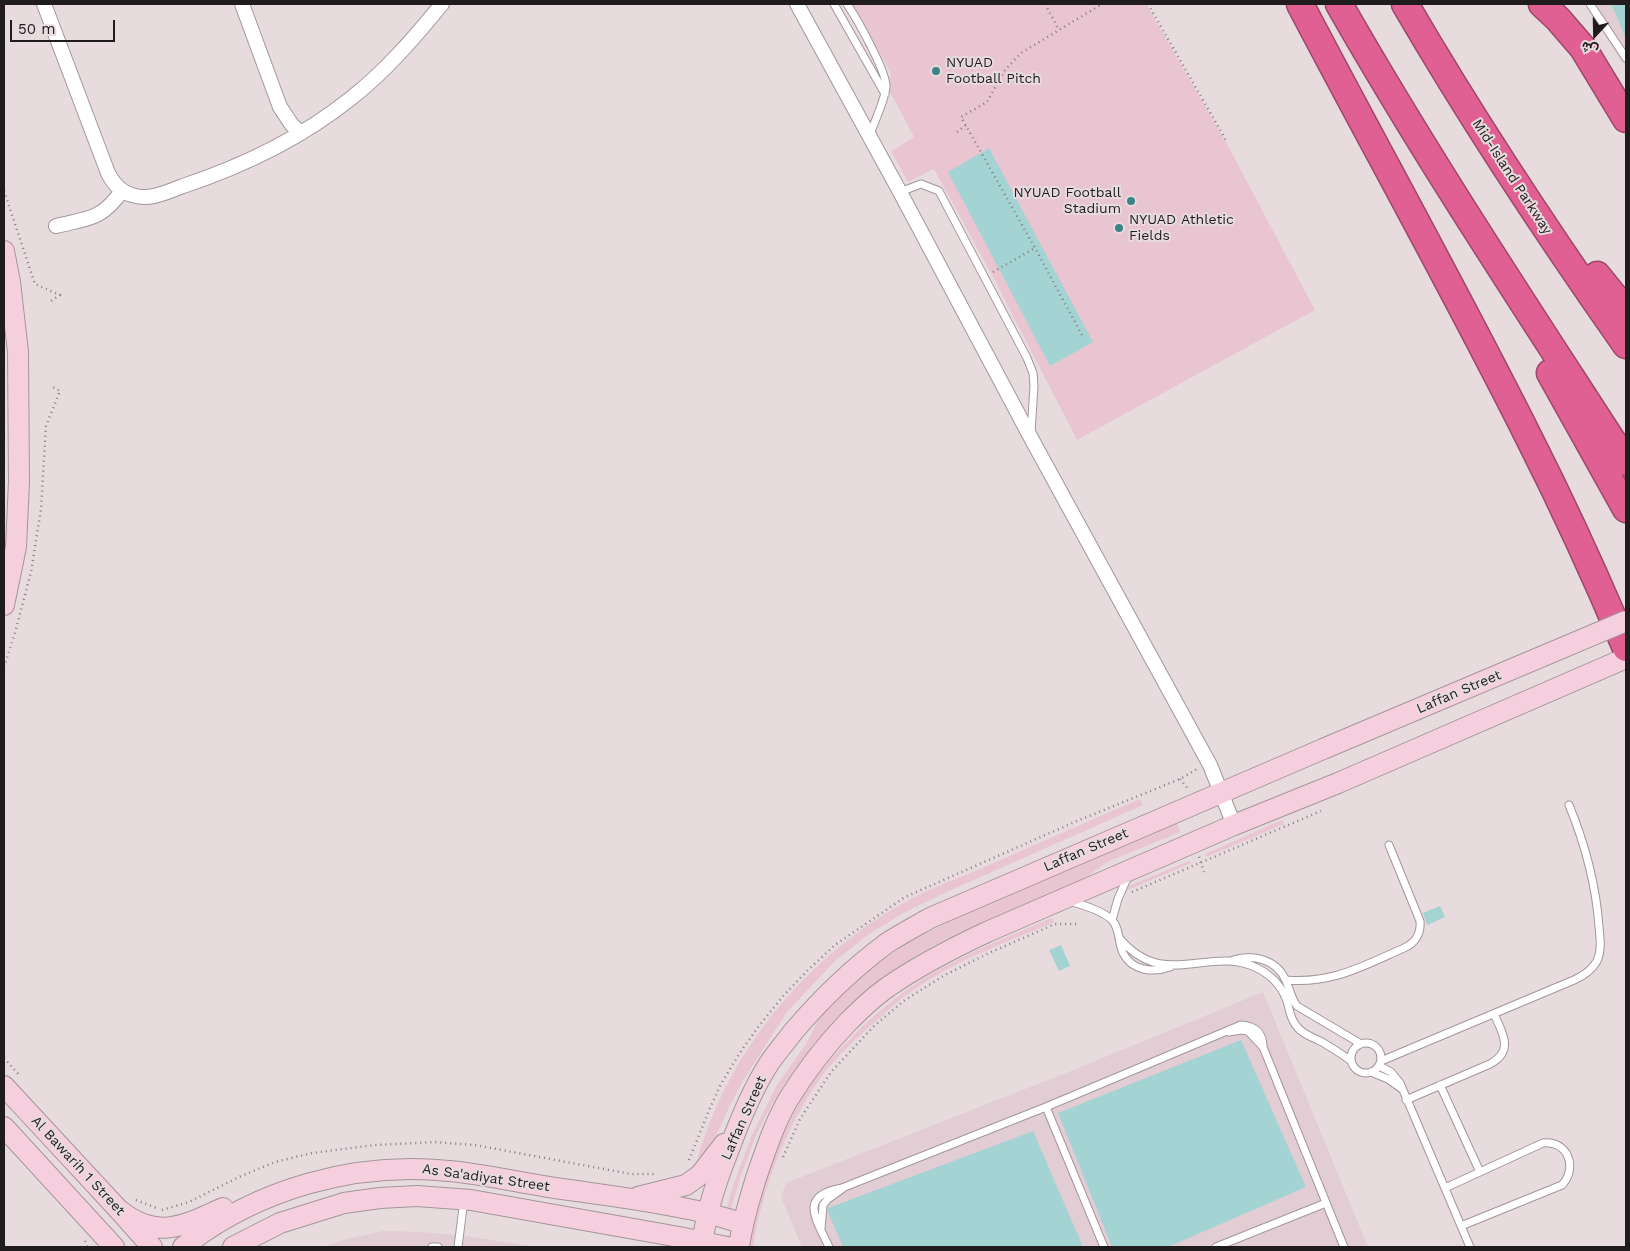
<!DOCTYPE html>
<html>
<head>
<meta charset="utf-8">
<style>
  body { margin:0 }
  #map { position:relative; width:1630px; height:1251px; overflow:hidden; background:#e7dbde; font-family:"Work Sans",Vazirmatn,sans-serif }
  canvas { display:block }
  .frame { position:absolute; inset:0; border:5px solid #201c1d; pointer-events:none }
  .north { position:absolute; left:1570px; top:10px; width:50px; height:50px; -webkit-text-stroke:4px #e7dbde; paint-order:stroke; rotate:201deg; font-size:14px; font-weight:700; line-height:20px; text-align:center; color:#201c1d }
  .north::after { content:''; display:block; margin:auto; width:18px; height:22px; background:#201c1d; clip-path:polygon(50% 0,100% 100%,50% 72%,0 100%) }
  .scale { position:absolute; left:10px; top:20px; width:105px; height:22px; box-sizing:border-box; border:2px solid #201c1d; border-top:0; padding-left:6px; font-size:15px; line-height:18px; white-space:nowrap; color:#201c1d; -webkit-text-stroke:4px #e7dbde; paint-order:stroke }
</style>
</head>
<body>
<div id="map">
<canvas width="1630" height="1251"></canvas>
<div class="frame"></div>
<div class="north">ش</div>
<div class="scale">50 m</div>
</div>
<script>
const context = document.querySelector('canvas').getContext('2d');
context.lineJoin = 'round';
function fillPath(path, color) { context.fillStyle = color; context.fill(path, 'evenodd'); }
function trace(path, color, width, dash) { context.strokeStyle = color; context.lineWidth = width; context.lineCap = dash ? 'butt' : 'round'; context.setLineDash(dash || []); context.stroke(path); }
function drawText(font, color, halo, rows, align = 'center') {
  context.font = font + ' "Work Sans",sans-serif'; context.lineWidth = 4; context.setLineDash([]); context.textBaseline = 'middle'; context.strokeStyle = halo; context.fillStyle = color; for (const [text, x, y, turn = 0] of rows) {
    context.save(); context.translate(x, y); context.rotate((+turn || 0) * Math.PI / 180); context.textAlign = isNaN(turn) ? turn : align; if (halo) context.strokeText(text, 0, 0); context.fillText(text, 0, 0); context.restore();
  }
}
const built = new Path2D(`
  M1585 4H1626V68L1611 45Z
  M1263 992 1368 1247H802L781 1197 786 1183 1071 1071Z
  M383 1231 421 1232 466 1236 536 1247H326L343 1240Z`);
const green = new Path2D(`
  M853 4H1146L1227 144 1315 310 1077 440 991 273 934 169 908 182 891 151 914 137 889 90 891 73Z
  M1140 799 1143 805 949 891 905 912 869 934 835 961 787 1012 744 1079 729 1107 716 1136 696 1165C726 1052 808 954 911 899 935 886 962 877 987 866 1038 843 1089 821 1140 799Z
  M1282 820 1284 824 1206 857 1205 854Z
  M1177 823 1180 832 1107 862 1082 880 939 943 914 957 874 984 853 1002 824 1033 784 1085 770 1108 757 1133 740 1178 731 1209 728 1212 727 1206 734 1183 752 1135 777 1085 806 1044 822 1013 866 972 906 944 957 917Z
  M1189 861 1191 863 1128 890 1126 887Z
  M1052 918 1054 922C1007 942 957 960 915 989 901 998 889 1009 877 1020 856 1038 835 1058 819 1080 785 1129 762 1189 753 1247H749C759 1187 781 1126 817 1076 831 1058 847 1042 863 1026 883 1008 903 991 926 977 966 953 1009 936 1052 918Z`);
const building = new Path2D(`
  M1611 4H1626V38Z
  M989 148 1093 342 1050 366 948 172Z
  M1440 906 1445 917 1427 925 1423 913Z
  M1061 945 1070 966 1059 971 1049 950Z
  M1241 1040 1306 1187 1168 1247H1112L1058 1113Z
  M1033 1131 1083 1247H843L828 1212V1208Z`);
const path = new Path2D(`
  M1045 4 1059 30
  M1148 4 1227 142
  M957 132 966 125
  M4 191 35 284 60 295 51 301
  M993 272 1035 248
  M1082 335 1035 248 961 117 987 102 1004 71 1021 53 1102 4
  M4 667 15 633 31 572 41 509 46 426 60 391 51 386
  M1180 779 1189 790
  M1199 857 1204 872
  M1132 892 1321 811
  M4 1058 20 1076
  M783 1157 800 1119 831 1072 875 1025 905 1000 945 975 989 953 1055 924H1077
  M689 1160 710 1108 720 1086 739 1054 759 1026 784 995 808 970 835 945 905 897 1077 821 1180 779 1197 769
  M136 1200 159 1209
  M162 1210 189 1202 239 1177 275 1162 312 1153 375 1145 434 1142 475 1145 631 1174H657
  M85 1241 87 1247`);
const lane = new Path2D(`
  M834 4 885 94
  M847 4C857 19 887 72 886 87 885 100 874 122 870 135
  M1590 4 1626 58
  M900 192 921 184 939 191 1027 358 1033 373 1034 386 1031 433
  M1069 901C1080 904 1103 911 1112 920 1120 928 1118 943 1123 953 1132 971 1153 973 1170 967
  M1112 920 1118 899 1128 876
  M1120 939C1165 991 1209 945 1257 968 1271 975 1282 987 1287 1001 1290 1012 1291 1021 1299 1029 1305 1035 1314 1038 1322 1042 1332 1048 1342 1054 1351 1061
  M1233 960C1253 954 1277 959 1286 981 1290 990 1291 998 1297 1006L1361 1044
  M1286 980C1332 984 1363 966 1404 948 1416 943 1421 933 1420 921L1389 845
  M1229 1032 1241 1030 1248 1031 1263 1047
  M1351 1058a15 15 0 1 1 30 0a15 15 0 1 1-30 0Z
  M1381 1061 1574 980C1583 976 1592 970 1597 961 1602 950 1600 938 1599 927 1596 884 1585 844 1569 805
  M1379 1066 1391 1072 1400 1083 1470 1247
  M1371 1072 1388 1079 1402 1089
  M1440 1085 1480 1172
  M1406 1100 1490 1064C1515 1051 1502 1032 1494 1014
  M1046 1107 1104 1247
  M1445 1188 1543 1143C1568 1140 1578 1168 1562 1185L1461 1226
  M821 1229 823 1205 828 1199 842 1189
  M432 1247H438
  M458 1247 464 1200
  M829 1247C817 1220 797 1196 842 1188L1046 1107 1241 1025C1255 1026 1263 1033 1263 1047L1344 1247
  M1216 1247 1326 1203`);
const street = new Path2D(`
  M44 4 108 173C113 183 120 192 132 195 149 201 167 192 183 186 243 166 300 139 350 99 385 72 414 38 442 4
  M242 4 280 107 292 125 301 133
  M797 4 900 192 1031 438 1210 765 1234 825
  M56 226C89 218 101 220 122 191`);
const secondary = new Path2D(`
  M4 251 10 282 18 352 19 482 16 547 4 605
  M4 1086 118 1209 152 1247
  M4 1127 114 1247
  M638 1197 686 1185 700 1175 724 1144
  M118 1209C156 1241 184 1226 223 1208
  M183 1247C257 1189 355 1161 449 1171 483 1174 516 1182 549 1187 595 1194 642 1199 688 1209 706 1212 724 1218 742 1223
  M233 1247 280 1223 344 1203 380 1198 417 1196 471 1200 679 1237 727 1247
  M702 1247C705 1215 716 1182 728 1152 739 1122 751 1092 768 1065 775 1054 785 1043 793 1032 821 999 852 969 887 943 901 934 916 926 930 918L1323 749
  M739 1247C742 1223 749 1201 756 1178 765 1152 774 1124 788 1100 805 1072 825 1046 848 1022 860 1010 873 997 888 987 919 965 953 948 987 932L1234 825 1338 783 1626 658`);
const highway = new Path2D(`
  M1300 4C1376 149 1456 292 1529 438 1564 507 1596 577 1626 648
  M1339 4C1428 160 1528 310 1626 462
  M1405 4C1473 121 1548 234 1626 345
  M1542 4 1558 19 1583 48 1626 119
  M1597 275 1626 311
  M1550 373 1626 509`);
const secondaryBridge = new Path2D(`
  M1323 749 1626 621`);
const markers = [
  [936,71,5,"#3b8385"],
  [1131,201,5,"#3b8385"],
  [1119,228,5,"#3b8385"]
];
const poiNames = [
  ["NYUAD",946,63],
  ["Football Pitch",946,79],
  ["NYUAD Football",1121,193,"right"],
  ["Stadium",1121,209,"right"],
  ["NYUAD Athletic",1129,220],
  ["Fields",1129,236]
];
const streetNames = [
  ["Mid-Island Parkway",1512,177,57],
  ["Laffan Street",1459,692,-23],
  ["Laffan Street",1086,850,-23],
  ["Laffan Street",744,1118,-66],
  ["Al Bawarih 1 Street",78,1166,47],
  ["As Sa'adiyat Street",486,1178,8]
];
fillPath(built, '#e1cdd3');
fillPath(green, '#e8c5d0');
fillPath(building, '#a4d3d3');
trace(lane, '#a29699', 9);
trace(street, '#a29699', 16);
trace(secondary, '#a29699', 22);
trace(highway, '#9d486a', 29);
trace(path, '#867e80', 2.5, [1, 4]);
trace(lane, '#fff', 7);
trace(street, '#fff', 14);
trace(secondary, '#f6cfdf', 20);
trace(highway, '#e06093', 26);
trace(secondaryBridge, '#a29699', 22, []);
trace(secondaryBridge, '#f6cfdf', 20);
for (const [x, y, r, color] of markers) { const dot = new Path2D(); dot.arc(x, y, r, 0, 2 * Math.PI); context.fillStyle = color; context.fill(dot); trace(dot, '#e7dbde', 2); }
drawText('14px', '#201c1d', '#e7dbde', poiNames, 'left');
drawText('14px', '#201c1d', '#e7dbde', streetNames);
</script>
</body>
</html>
